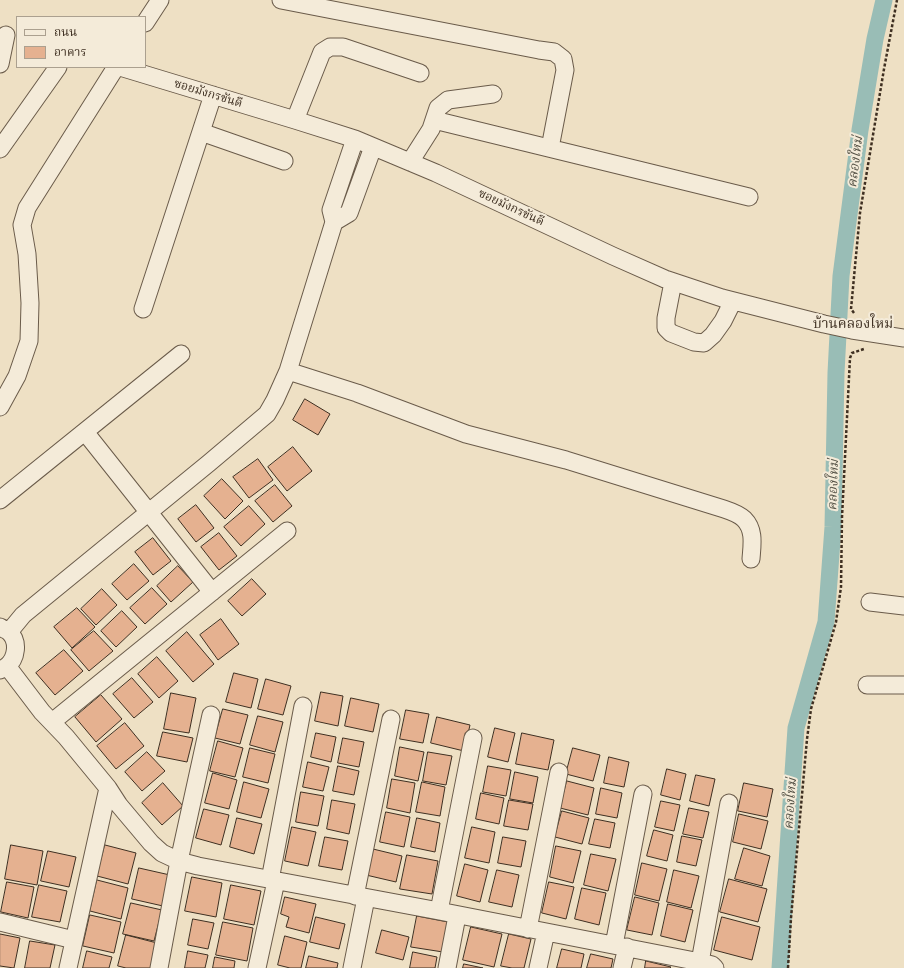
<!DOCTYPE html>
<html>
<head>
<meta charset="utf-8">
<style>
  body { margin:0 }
  #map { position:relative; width:904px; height:968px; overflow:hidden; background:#eee0c4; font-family:Alegreya,"Noto Serif Thai",serif }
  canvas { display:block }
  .legend { position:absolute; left:16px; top:16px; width:130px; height:52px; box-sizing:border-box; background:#f4ebd9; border:1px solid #aba08f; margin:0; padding:5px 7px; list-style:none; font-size:12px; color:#3e2f21 }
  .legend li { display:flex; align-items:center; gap:8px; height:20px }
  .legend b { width:20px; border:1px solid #aba08f }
</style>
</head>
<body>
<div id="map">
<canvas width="904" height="968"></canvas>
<ul class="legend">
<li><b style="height:5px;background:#f4ebd9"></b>ถนน</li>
<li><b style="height:11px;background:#e5b190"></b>อาคาร</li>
</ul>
</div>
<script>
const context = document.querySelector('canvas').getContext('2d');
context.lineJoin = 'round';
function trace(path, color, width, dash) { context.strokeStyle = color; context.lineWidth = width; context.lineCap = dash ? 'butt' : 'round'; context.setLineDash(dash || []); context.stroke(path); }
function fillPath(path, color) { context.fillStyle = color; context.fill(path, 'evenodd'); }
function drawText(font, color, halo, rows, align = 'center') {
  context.font = font + ' Alegreya,"Noto Serif Thai",serif'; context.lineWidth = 4; context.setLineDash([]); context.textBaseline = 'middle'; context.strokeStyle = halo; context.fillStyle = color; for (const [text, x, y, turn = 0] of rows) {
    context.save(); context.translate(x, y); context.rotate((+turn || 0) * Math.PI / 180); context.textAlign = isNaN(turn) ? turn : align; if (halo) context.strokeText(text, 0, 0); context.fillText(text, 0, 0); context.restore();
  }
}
const canal = new Path2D(`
  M780 968 796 728 826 622 833 527 836 373 841 276 860 130 875 39 884 0`);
const building = new Path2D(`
  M305 399 330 414 318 435 293 420Z
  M293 447 312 471 287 491 268 467Z
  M258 459 273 480 249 498 233 477Z
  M222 479 243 501 225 519 204 496Z
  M275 485 292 506 273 522 255 501Z
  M196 505 214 528 196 542 178 519Z
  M249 506 265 524 241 546 224 527Z
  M219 533 237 556 219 570 201 547Z
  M153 538 171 561 153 575 135 552Z
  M134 564 149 581 127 600 112 584Z
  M178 566 193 582 171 602 157 586Z
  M252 579 266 594 242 616 228 601Z
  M152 588 167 604 145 624 130 608Z
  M102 589 117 605 96 625 81 609Z
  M77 608 95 627 72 648 54 627Z
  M122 611 137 627 116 647 101 631Z
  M221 619 239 644 218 660 200 635Z
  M94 631 113 651 89 671 71 650Z
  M187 632 214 664 193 682 166 651Z
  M64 650 83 671 55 695 36 673Z
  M157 657 178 681 159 698 138 674Z
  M234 673 258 679 251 708 226 702Z
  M132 678 153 702 134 718 113 694Z
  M266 679 291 686 283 715 258 709Z
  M321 692 343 696 338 726 315 721Z
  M171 693 196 698 189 733 164 729Z
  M101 695 122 719 96 742 75 717Z
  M351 698 379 704 373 732 345 726Z
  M223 709 248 715 240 744 215 738Z
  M406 710 429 714 423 743 400 739Z
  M258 716 283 722 275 752 250 745Z
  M437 717 470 725 464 751 431 743Z
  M125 723 144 746 116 769 97 746Z
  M495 728 515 733 508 762 488 757Z
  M163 732 193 738 187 762 157 756Z
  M316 733 336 737 331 762 311 757Z
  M522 733 554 740 548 770 516 764Z
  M343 738 364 742 359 767 338 763Z
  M218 741 243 748 235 777 210 771Z
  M400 747 424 752 418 781 395 776Z
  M250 748 275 754 268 783 243 777Z
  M573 748 600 755 593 781 566 774Z
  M147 752 165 771 142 791 125 772Z
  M428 752 452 756 446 785 423 781Z
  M609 757 629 762 624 787 604 783Z
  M308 762 329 767 323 791 303 787Z
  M338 766 359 771 354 795 333 791Z
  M488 766 511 770 506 796 483 792Z
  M667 769 686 774 680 800 661 795Z
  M515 772 538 777 533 803 510 799Z
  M213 773 237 780 229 809 205 803Z
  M696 775 715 779 709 806 690 801Z
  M392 779 415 783 410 813 387 808Z
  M567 781 594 788 588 815 560 808Z
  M244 782 269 789 261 818 237 812Z
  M422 782 445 787 440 816 416 812Z
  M163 783 183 806 162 825 142 803Z
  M744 783 773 789 767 817 738 811Z
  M601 788 622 793 617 818 596 814Z
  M301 792 324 796 318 826 296 822Z
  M481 793 504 798 499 824 476 819Z
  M332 800 355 804 349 834 327 829Z
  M509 800 533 804 528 830 504 826Z
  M661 801 680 805 674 831 655 827Z
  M689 808 709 812 703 838 683 834Z
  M204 809 229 815 221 845 196 838Z
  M562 811 589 818 582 844 555 837Z
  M386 812 410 817 404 847 380 842Z
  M739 814 768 821 761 849 733 842Z
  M237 818 262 824 254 854 230 847Z
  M417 818 440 823 435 852 411 847Z
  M595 819 615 823 610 848 589 844Z
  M292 827 316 832 308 866 285 861Z
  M472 827 495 832 489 863 465 858Z
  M654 830 673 835 667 861 647 856Z
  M682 836 702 840 696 866 677 862Z
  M325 837 348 841 342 870 319 866Z
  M503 837 526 841 521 867 498 863Z
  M11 845 43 851 37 885 5 879Z
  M105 845 136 853 128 884 97 876Z
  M556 846 581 851 573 883 550 877Z
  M744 848 770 856 762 886 735 879Z
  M373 849 402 856 396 882 366 875Z
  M48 851 76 857 69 887 41 881Z
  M591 854 616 859 608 891 584 885Z
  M407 855 438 861 432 894 400 889Z
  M642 863 667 869 659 901 635 895Z
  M465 864 488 870 480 902 457 896Z
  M139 868 170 875 163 906 132 899Z
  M497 870 519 875 512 907 489 902Z
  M674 870 699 876 691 908 667 902Z
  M192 877 222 883 216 917 185 911Z
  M729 879 767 889 758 922 720 912Z
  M97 880 128 888 121 919 90 911Z
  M7 882 34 887 28 918 1 912Z
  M549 882 574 887 566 919 542 913Z
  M39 885 67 891 60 922 32 917Z
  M231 885 261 891 254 925 224 919Z
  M582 888 606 893 599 925 575 919Z
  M285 897 316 904 309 933 286 927 289 917 281 914Z
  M635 897 659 903 652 935 627 930Z
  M131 903 162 910 154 941 123 934Z
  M668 904 693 910 685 942 661 936Z
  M90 915 121 922 114 953 83 946Z
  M417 916 448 922 443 952 411 947Z
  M316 917 345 924 339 949 310 942Z
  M722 917 760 927 752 960 714 950Z
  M193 919 214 923 208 949 188 945Z
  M223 922 253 928 247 961 216 955Z
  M471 927 502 934 494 967 463 960Z
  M382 930 409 937 403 960 376 953Z
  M0 934 20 938 14 968 0 966Z
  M509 934 531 939 524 968H512L501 966Z
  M126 935 157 943 151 968H126L118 966Z
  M285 936 307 942 301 968H290L278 965Z
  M30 941 55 945 50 968H25Z
  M562 949 584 954 581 968H557Z
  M87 951 112 957 109 968H83Z
  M188 951 208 955 205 968H185Z
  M413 952 437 957 435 968H410Z
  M591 954 613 959 611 968H587Z
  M309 956 338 963 337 968H306Z
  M215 957 235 961 234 968H213Z
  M646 961 671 967 670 968H645Z
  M464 964 483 968H463Z`);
const path = new Path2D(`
  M854 313 851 309 860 213 884 69 897 0
  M788 968 791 918 807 739 811 709 836 622 841 587 842 517 850 358 852 353 864 349`);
const minor = new Path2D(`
  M281 0 539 50 554 52 563 59 565 70 550 148
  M145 23 160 0
  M0 64 6 35
  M120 67 295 120 355 139 436 173 613 256 665 279 722 298 824 324 852 330 904 338
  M295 120 322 52 330 47H343L420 73
  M434 120 438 108 448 100 493 94
  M201 132 284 161
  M0 149 58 67
  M410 162 431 129 434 120 749 197
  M334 222 349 213 373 147
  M673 282 666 318V328L671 333 694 342 704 343 713 335 723 321 733 301
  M143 309 213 95
  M288 371 357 393 466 434 566 460 724 509C730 511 740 515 744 519 755 530 752 545 751 559
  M0 407 17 376 29 341 30 303 27 254 22 225 27 208 116 67
  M85 432 212 592
  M0 500 181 354
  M870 602 904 606
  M9 632 23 615 209 463 267 414 275 400 288 371 334 222 331 210 355 139
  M7 666 42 712 66 737 108 788 119 805 151 843 162 853 179 861 198 866 439 911 700 962 712 965 715 968
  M0 670C2 669 4 668 6 667 17 659 19 641 9 632 7 630 3 629 0 627
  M867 685H904
  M52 722 287 531
  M270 880 303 706
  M355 896 391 719
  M439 911 473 738
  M0 922 74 940
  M528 929 559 772
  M614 945 643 794
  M700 962 729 803
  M68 968 108 788
  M159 968 179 861 211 715
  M257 968 276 881
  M352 968 366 898
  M447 968 457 916
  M538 968 546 932
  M622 968 627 947`);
const streetNames = [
  ["ซอยมังกรขันดี",208,94,17],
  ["ซอยมังกรขันดี",511,208,25]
];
const waterNames = [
  ["คลองใหม่",856,162,-83],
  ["คลองใหม่",834,485,-88],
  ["คลองใหม่",791,804,-86]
];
const quarterNames = [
  ["บ้านคลองใหม่",853,325]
];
trace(canal, '#99bdb6', 17);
fillPath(building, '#e5b190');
trace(building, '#3e2f21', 1);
trace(minor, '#6a5b4a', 19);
trace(path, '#3e2f21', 2.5, [3, 2]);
trace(minor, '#f4ebd9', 17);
drawText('12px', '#3e2f21', '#f4ebd9', streetNames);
drawText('italic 13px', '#555246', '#f4ebd9', waterNames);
drawText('14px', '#3e2f21', '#f4ebd9', quarterNames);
</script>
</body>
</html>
